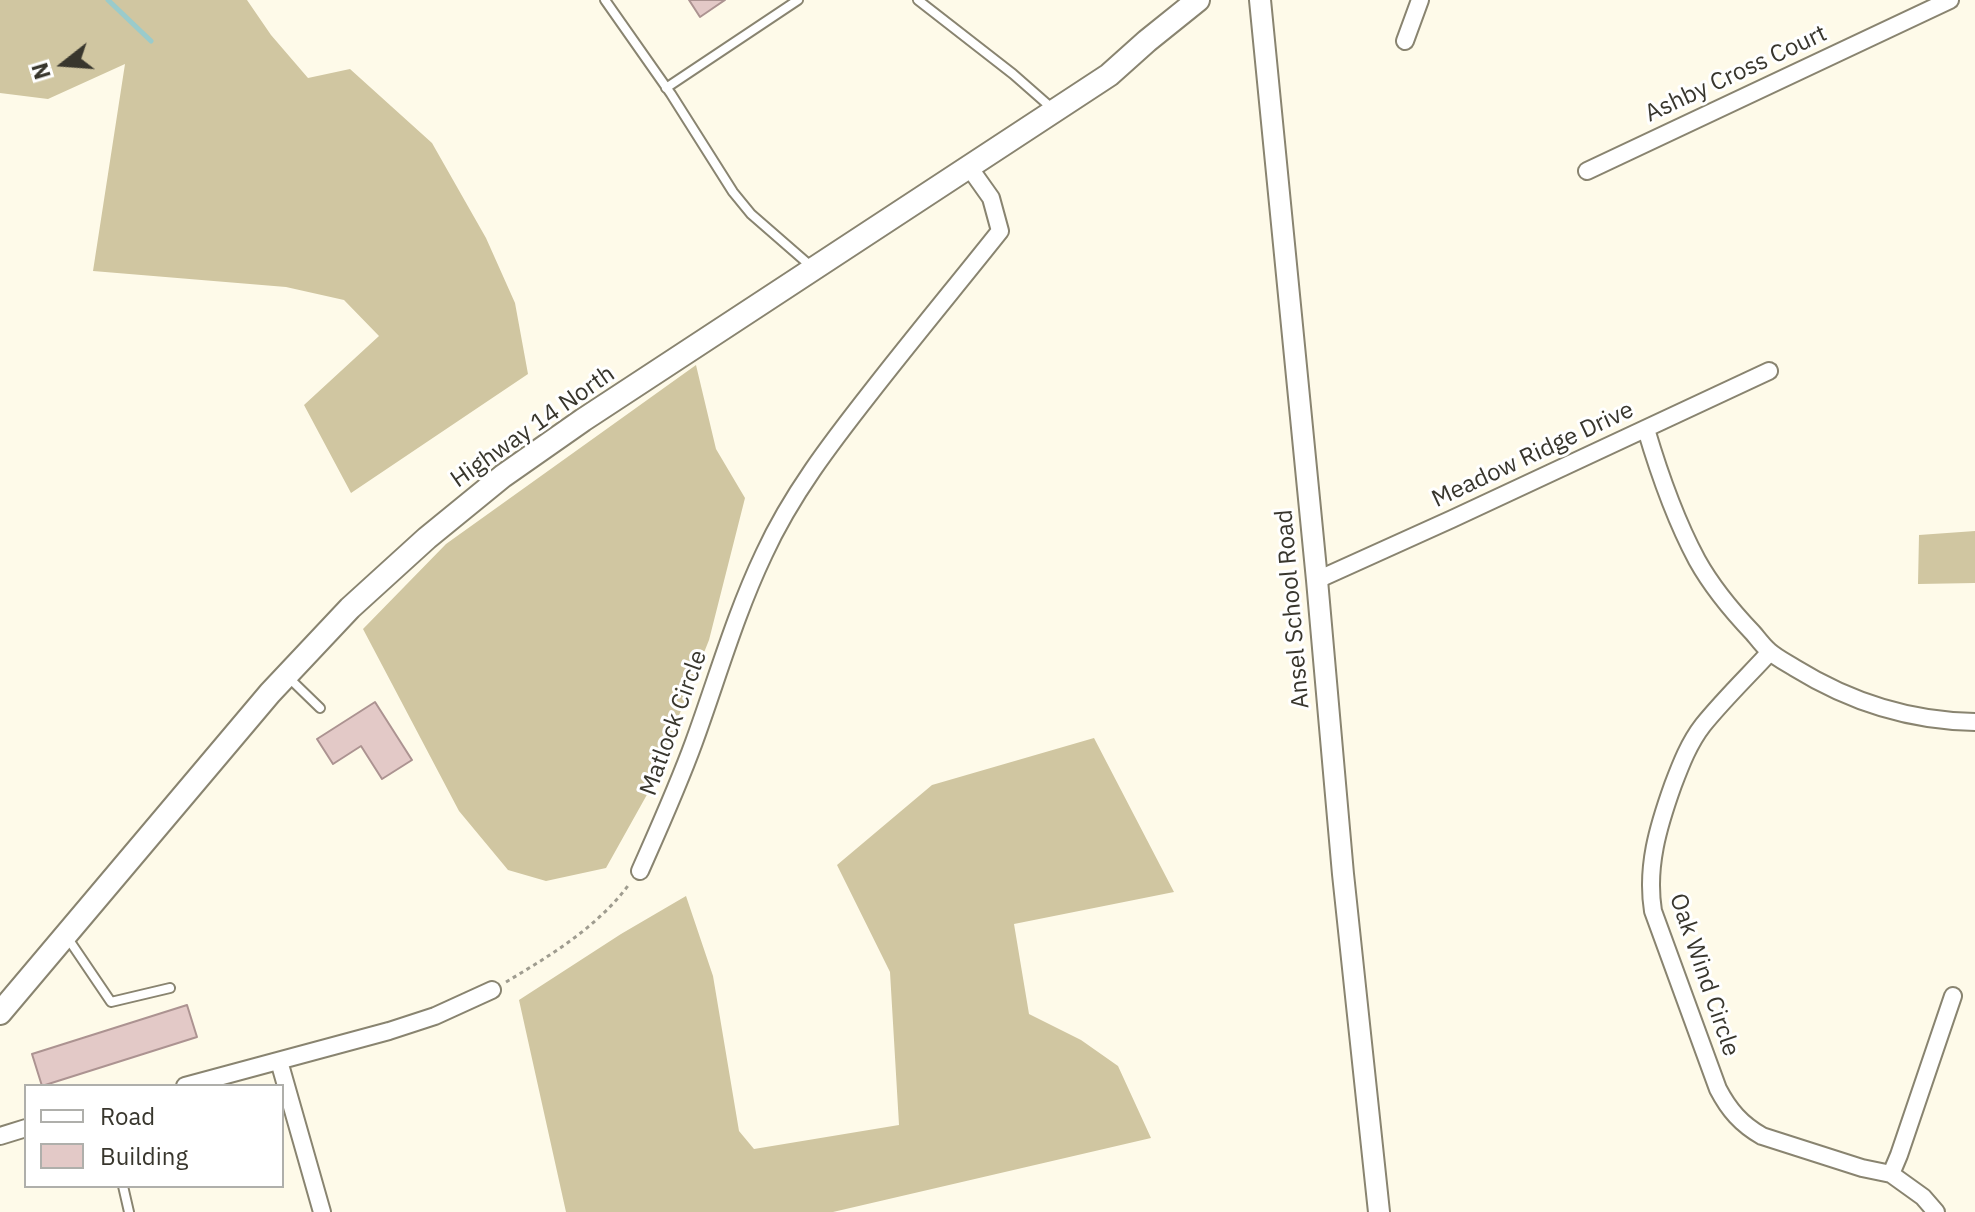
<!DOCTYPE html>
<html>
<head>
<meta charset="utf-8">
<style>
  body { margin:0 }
  #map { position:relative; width:1975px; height:1212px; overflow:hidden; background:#fefae9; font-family:"IBM Plex Sans",sans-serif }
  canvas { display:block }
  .legend { position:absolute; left:24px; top:1084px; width:260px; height:104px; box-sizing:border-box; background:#fff; border:2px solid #afafab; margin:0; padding:10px 14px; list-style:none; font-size:24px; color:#38362d }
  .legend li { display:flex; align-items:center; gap:16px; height:40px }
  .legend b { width:40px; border:2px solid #afafab }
  .north { position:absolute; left:24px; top:24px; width:80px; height:80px; -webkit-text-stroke:6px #fff; paint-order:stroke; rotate:253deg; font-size:22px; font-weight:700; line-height:32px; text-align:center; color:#38362d }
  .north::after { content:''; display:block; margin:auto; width:28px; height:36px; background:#38362d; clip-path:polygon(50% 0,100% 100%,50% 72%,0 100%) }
</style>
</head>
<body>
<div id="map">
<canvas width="1975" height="1212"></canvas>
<ul class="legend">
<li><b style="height:10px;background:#fff"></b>Road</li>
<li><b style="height:22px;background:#e3c9c7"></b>Building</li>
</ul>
<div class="north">N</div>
</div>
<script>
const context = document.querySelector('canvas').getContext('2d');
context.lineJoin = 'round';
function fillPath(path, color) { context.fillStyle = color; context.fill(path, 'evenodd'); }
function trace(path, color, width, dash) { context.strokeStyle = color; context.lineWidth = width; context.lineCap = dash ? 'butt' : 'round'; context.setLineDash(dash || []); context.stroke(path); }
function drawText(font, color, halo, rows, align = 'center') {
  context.font = font + ' "IBM Plex Sans",sans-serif'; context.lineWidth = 6; context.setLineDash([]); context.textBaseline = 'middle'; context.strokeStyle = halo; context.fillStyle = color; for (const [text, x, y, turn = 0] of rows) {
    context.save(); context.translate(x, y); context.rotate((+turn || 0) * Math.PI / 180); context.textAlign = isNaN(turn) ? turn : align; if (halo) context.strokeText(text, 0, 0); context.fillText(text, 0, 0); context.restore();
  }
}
const forest = new Path2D(`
  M0 0H247L271 35 308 78 350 69 432 143 486 238 515 303 528 374 351 493 304 405 379 336 344 300 286 287 93 271 125 64 48 99 0 93Z
  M696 365 716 449 745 498 709 640 649 791 606 868 546 881 508 870 459 811 363 629 446 544Z
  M1975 531V583L1918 584 1919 535Z
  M1094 738 1174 892 1014 924 1029 1014 1081 1040 1118 1066 1151 1138 833 1212H566L519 1000 621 934 686 896 713 976 739 1131 754 1149 899 1125 890 972 837 865 932 785Z`);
const stream = new Path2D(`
  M108 0 151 41`);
const building = new Path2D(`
  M689 0H725L700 17Z
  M375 702 412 760 382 779 361 746 333 764 317 739Z
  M187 1005 197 1037 42 1086 32 1054Z`);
const path = new Path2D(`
  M506 982C551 955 598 927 630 883`);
const service = new Path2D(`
  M605 0 671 94 733 192 751 214 813 268
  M918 0 1013 74 1054 110
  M666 88 798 0
  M287 676 320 708
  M67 937 111 1002 170 988
  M123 1186 129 1212`);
const minor = new Path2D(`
  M1405 41 1420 0
  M1587 171 1950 0
  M1646 429C1659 473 1675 519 1697 560 1712 587 1732 611 1753 633 1758 639 1763 646 1769 651 1777 658 1787 663 1795 668 1850 702 1910 721 1975 722
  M1317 580 1452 519 1769 371
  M1770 652C1748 676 1724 699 1703 725 1689 743 1681 764 1673 785 1658 827 1646 867 1653 911L1718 1089C1729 1110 1741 1124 1762 1136L1862 1168 1891 1174 1923 1197 1936 1212
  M640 871C659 828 678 786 694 742 717 679 735 615 764 554 791 495 831 443 871 392 913 338 957 285 1000 231L991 198 969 167
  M279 1061 322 1212
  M185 1086 389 1031 435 1016 492 990
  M0 1136 26 1128
  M1891 1174 1899 1155 1953 996`);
const tertiary = new Path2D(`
  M1260 0 1317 580 1343 874 1379 1212`);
const secondary = new Path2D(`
  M0 1013 270 693 350 608 427 538 503 476 583 420 1109 75 1147 41 1198 0`);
const streetNames = [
  ["Ashby Cross Court",1736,74,-25],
  ["Highway 14 North",533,427,-35],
  ["Meadow Ridge Drive",1533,455,-25],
  ["Ansel School Road",1293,609,-95],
  ["Matlock Circle",674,723,-70],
  ["Oak Wind Circle",1704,975,71]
];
fillPath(forest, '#d0c6a1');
trace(stream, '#9acbcb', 5);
fillPath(building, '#e3c9c7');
trace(building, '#ac9391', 2);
trace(service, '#898470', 12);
trace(minor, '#898470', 20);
trace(tertiary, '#898470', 24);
trace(secondary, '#898470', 26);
trace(path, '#9f9c8f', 3, [4, 4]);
trace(service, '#fff', 8);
trace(minor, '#fff', 16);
trace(tertiary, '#fff', 20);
trace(secondary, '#fff', 22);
drawText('24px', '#38362d', '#fff', streetNames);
</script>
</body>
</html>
